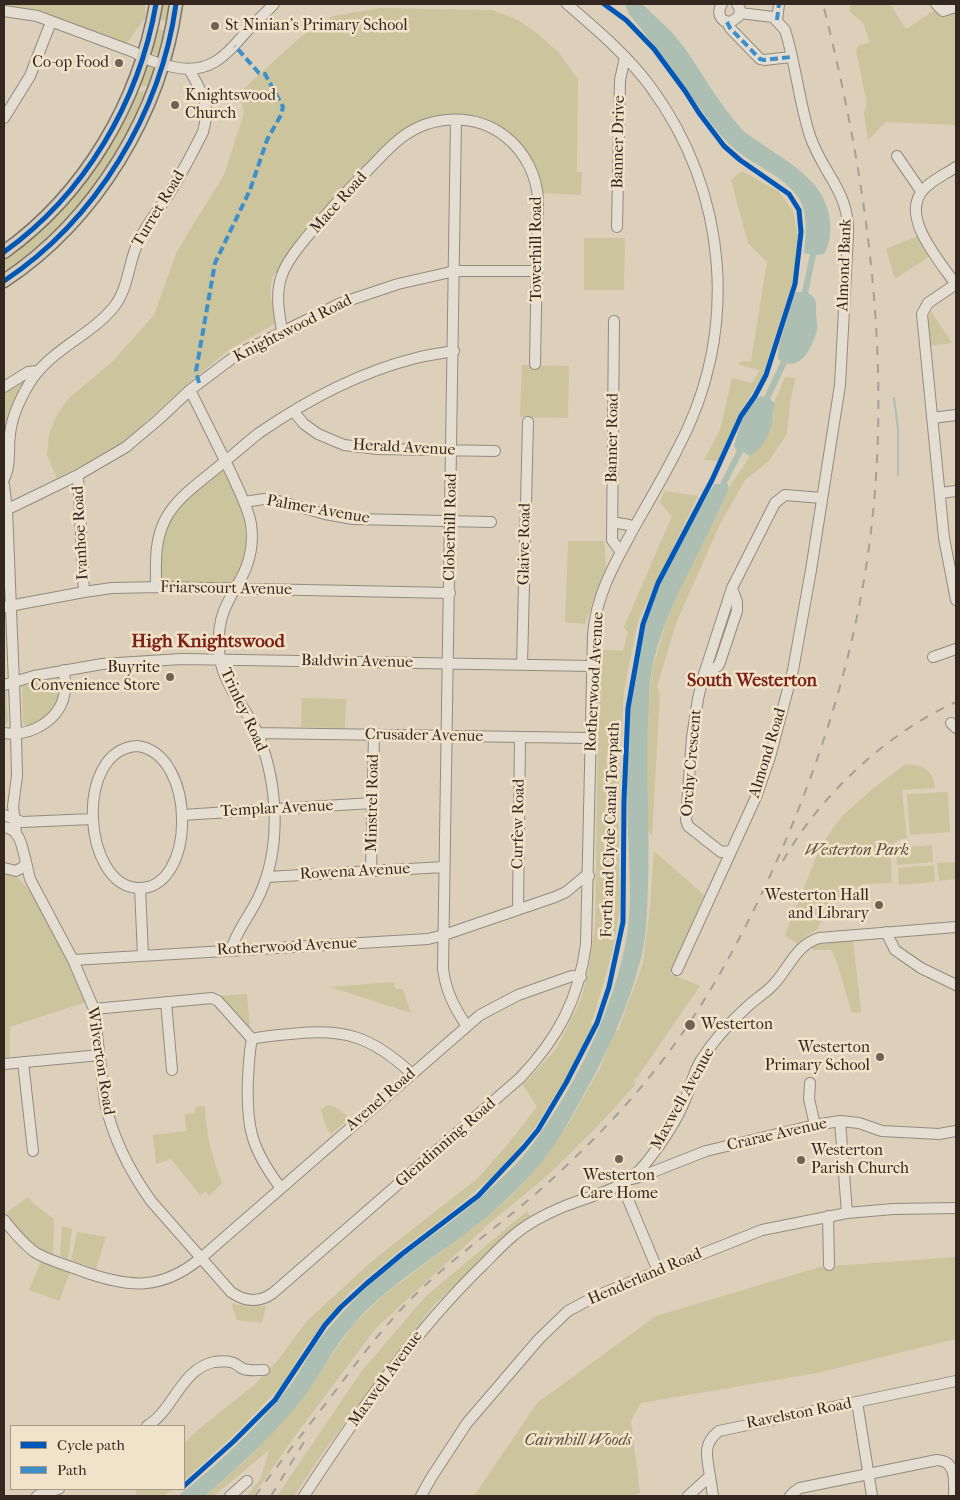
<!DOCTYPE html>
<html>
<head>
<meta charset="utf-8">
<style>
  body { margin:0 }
  #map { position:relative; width:960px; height:1500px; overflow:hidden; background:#dcd0ba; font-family:"IM FELL French Canon",serif }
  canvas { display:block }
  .frame { position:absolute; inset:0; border:5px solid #342720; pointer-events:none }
  .legend { position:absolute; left:10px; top:1425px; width:175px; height:65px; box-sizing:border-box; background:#f1e3c9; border:1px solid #a59885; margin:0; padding:6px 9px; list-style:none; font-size:15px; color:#342720 }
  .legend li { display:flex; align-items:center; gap:10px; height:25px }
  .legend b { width:25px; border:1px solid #a59885 }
</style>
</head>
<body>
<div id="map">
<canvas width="960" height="1500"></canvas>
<div class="frame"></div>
<ul class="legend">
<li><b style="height:6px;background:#0057b8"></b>Cycle path</li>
<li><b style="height:6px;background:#3d8fca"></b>Path</li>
</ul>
</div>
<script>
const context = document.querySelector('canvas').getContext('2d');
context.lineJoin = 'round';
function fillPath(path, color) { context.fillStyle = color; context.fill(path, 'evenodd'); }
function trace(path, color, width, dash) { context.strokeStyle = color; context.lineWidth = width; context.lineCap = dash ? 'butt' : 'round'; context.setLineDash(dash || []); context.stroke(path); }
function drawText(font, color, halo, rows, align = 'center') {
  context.font = font + ' "IM FELL French Canon",serif'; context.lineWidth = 5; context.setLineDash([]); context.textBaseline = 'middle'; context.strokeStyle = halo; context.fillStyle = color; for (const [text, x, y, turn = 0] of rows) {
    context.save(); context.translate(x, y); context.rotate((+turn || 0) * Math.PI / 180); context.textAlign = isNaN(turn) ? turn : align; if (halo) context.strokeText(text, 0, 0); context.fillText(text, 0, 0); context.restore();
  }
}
const green = new Path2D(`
  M4 4H146L145 18 126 44 25 9Z
  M159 4H171L168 19 166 21 159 19Z
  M850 4H890L906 29 935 10C942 16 948 17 956 13V125L886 122 868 140 864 113 867 104 856 51 858 46 870 42 863 23 850 12Z
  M380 8 492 10 518 20 537 33 559 53 578 79 577 172H582L581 195 542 193 512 136 503 129 484 117 439 115 397 134 350 179 272 278 270 293 276 323 230 349 180 390 120 446 57 478 47 455 49 434 57 415 69 398 112 362 154 315 177 251 224 175 244 113 240 92 304 34 333 16Z
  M157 28 165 31 159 54 157 55 150 52Z
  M146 63 155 66 149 86 136 87Z
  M147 91C141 105 136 120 128 133 99 189 56 232 8 271L4 266V258L34 233 135 92Z
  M742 171 779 192 793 211 798 236 794 278 762 377 739 414 718 461 704 460 720 430 732 378 752 383 760 370 739 365 740 362 751 361 767 262 748 243 731 180Z
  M917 236 930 256 895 279 886 249Z
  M584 238H625L624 290H584Z
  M931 311 952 343 931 346 928 319Z
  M522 365 569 366 568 418 520 417Z
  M785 377 796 378 790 402 787 434 769 461 745 480 720 524 677 621 657 686 660 694 652 836 648 831 647 752 650 685 653 667 667 620 678 592 722 506 729 488 750 456 755 453 774 419V403Z
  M22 382 24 383 6 429 4 444V393Z
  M221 471 223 472 227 476C241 509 254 533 240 570 237 577 236 582 229 584L164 582C159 578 160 571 160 564 160 518 188 498 221 471Z
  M664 491 698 496 638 621 624 690 618 800 620 910 612 953 593 1018 590 1023 593 1025 564 1081 534 1129 500 1170 451 1212 400 1250 351 1291 307 1344 282 1385 241 1428 184 1481V1443L199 1429 254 1385 278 1360 307 1321 372 1261 478 1178 502 1151 537 1107 523 1085 556 1049 581 1000 589 968 595 925 599 649 623 651 628 633 624 627 672 516 660 503Z
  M568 541H604L606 566 585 624 565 622Z
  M58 678C65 688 56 706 48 714 42 719 34 723 27 727L23 723 22 686Z
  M4 689H6L8 722 4 727Z
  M302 698 346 699 345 728 301 727Z
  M909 764C925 766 934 772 935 788L902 790 907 838 898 840 890 847 892 883 862 884 853 901 829 902 818 929 809 934 797 944 785 935 821 845 843 815 875 787 903 766Z
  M948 792 950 832 910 835 907 794Z
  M932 845 933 862 897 865 896 848Z
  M654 851 704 895 670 974 700 986 636 1079 634 1077 635 1085 596 1128 548 1175 490 1223 376 1328 295 1436 253 1496H247L261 1478 269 1450 214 1496H205L245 1461 296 1407 353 1325 384 1295 478 1224 513 1194 537 1167 569 1123 600 1068 615 1030 618 1031 643 963 650 906Z
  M956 862V879L939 881 937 863Z
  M934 865 935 882 899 885 898 868Z
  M4 871 18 878 39 902 86 1002 10 1027V1058L4 1059Z
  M853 940 861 1012 852 1013 836 960 831 950H813L812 947 820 944Z
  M393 982 396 989H403L411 1013 330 987Z
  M247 994 250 1029 219 996Z
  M328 1105 335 1107 350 1118 331 1134 326 1127 321 1110Z
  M205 1106C206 1135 212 1156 222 1183L209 1196 206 1191 200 1195 171 1159 156 1164 153 1135 186 1131 185 1114 195 1113V1107Z
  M28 1197 33 1203 54 1219 53 1254C32 1248 19 1229 6 1213Z
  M527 1211 530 1216 434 1305 324 1451 294 1496H277L361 1372 425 1297Z
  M62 1226 72 1229 68 1259 60 1256Z
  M77 1232 106 1237 96 1269 71 1260Z
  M956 1257V1339L817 1373 641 1403 631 1420 640 1493 632 1496H474L537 1403 656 1316 820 1267Z
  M41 1261 70 1272 59 1301 29 1290Z
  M231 1303 250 1307 266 1306 262 1323 237 1320Z
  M136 1489H174L163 1496H136Z`);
const water = new Path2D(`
  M625 4H642C657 18 672 31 684 47 703 74 719 104 741 128 747 135 755 139 762 144 791 164 826 182 830 221 831 232 830 244 824 254L816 255 808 293C810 295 813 296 814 298 817 302 816 309 816 313 816 319 818 324 817 329 815 342 802 369 787 363L770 399 774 403C774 423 769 444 750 456L743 452 727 483 729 488C703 552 660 611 650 681 649 695 649 709 648 723 646 777 650 831 648 885 647 911 647 937 640 962 628 1008 607 1053 584 1094 570 1120 555 1147 535 1170 518 1189 499 1207 479 1223 437 1257 388 1284 353 1325 331 1350 317 1383 295 1408 268 1440 236 1469 205 1496H178C216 1466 255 1430 285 1392 297 1378 305 1361 315 1346 326 1330 340 1315 354 1300 391 1261 439 1234 480 1198 499 1181 519 1163 534 1142 577 1084 615 1006 627 935 631 909 630 884 629 857 628 831 627 805 627 779 628 725 631 665 649 613 664 569 689 529 711 489L715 484H720L737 450 734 447C740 427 742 408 761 396L764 397 781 361 778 359 779 345 793 299 796 292H802L810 254 804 253C806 236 808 215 800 200 784 174 750 165 729 144 710 125 696 102 680 81 664 58 647 36 629 14Z`);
const stream = new Path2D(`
  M894 398 898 429V475`);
const minor = new Path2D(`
  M722 4C718 10 718 16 724 21L731 22 739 16 740 9 737 4
  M936 4 943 11 956 7
  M4 11 37 16 134 52C146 60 159 64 173 67 210 75 225 56 247 31 256 22 265 13 274 4
  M777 20 779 4
  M727 22 730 28 760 59 764 60 791 57
  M4 118 30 76 51 22
  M456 120 443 969C446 991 454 1007 466 1025
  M897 156 921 191
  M956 167C946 174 932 180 924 189 898 216 941 262 956 285
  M617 227 620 80 625 57
  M956 284 928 303 922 314 944 538 956 600
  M614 321 612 540 621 552
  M282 331C279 312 275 294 282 275 288 256 318 224 332 208 343 195 356 182 368 170 379 159 389 147 401 138 432 114 476 113 506 137 525 152 537 176 538 200L535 364
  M4 387 28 372 37 371
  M190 390C204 418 218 446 232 475 239 491 248 507 251 524 253 538 252 551 247 565 243 578 234 589 228 602 220 616 218 633 219 649 220 683 245 705 258 734 278 784 282 847 259 896 251 914 236 931 231 950
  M294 412 304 424 318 434 344 445 377 449 495 451
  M932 418 956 415
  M78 475 84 592
  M4 479C11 466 8 448 10 434 12 416 20 399 29 384 49 350 89 337 113 308 129 289 128 262 139 240 148 222 161 207 172 189 183 171 193 152 203 132 211 104 202 93 189 69
  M4 485 7 509 16 734 17 776 13 806 16 832
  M940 493 956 491
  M244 502 264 499 275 500 325 514 353 519 491 522
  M4 511 78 475 126 447 158 420 190 390 238 354 341 303 398 284 455 271H537
  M612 522 629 525
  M156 587C156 564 154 542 165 520 176 498 199 483 218 467 232 456 245 444 259 433 307 400 360 372 416 358 428 355 441 353 454 351
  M4 607 84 592 112 588 159 587 450 593
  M933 657 956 649
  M522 665 528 422
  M703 677 718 666 720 662 737 611V602L732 588
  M4 685 34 676 102 664 182 659 593 666
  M951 723 956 728
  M4 733C32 737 62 719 65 690 66 684 64 676 64 670
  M257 733 591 738
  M137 746C197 753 197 890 138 888 83 886 73 750 137 746Z
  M4 815 22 822 93 819
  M182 815 372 803
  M4 827C21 829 22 848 26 862L23 867 16 871 4 868
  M731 851 721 852 688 826 686 820 692 737 698 699 703 677 732 588 775 503 785 495 822 498
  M26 862 30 879 73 960 94 1009 105 1102C113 1139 129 1170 151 1201L231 1292C245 1302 259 1303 273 1293L520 1078C558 1038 579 999 586 944L593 635C596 594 616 561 635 526 649 501 664 476 677 450 740 333 729 193 650 86 627 55 596 29 567 4
  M371 871 374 735
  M267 877 444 867
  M140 888 143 956
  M518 910 520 737
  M886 932 895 950 921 968 956 985
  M73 960 428 939 444 935 555 897 566 892 584 877 589 876
  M677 970 756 797 770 757 793 670 811 570 840 385 848 235C850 192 823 174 810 136 799 102 796 65 785 30L773 17 740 13
  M166 1002 172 1070
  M94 1009 212 998 218 1001 252 1039
  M23 1062 33 1151
  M4 1064 100 1055
  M810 1083 809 1099 815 1125
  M840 1121 847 1213
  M632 1179 640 1177 706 1151 815 1125 840 1121 859 1123 882 1131 939 1134 956 1131
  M622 1185 658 1271
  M280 1187C251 1148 246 1127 248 1078 249 1065 249 1052 252 1039 264 1036 278 1035 290 1034 344 1028 371 1036 411 1073
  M828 1216 829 1265
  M4 1220C13 1231 23 1244 36 1253 50 1261 67 1265 82 1271 129 1288 161 1291 201 1258L480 1015 518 995 572 976 581 977
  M857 1402 872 1496
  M147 1426C173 1411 181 1369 214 1362 221 1361 232 1361 237 1365 241 1367 240 1368 244 1369 250 1371 257 1370 264 1370
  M710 1476 713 1496
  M37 1496 43 1493 59 1489
  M230 1496 247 1481
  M304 1496C357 1415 413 1333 483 1265 493 1255 503 1244 514 1235 528 1223 548 1213 565 1206 595 1194 625 1190 646 1163 661 1144 676 1123 685 1100 691 1086 693 1073 701 1060 714 1040 729 1023 747 1007 755 999 766 993 774 984 789 968 796 945 819 938L956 927
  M421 1496 431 1478 467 1423 539 1339 568 1311 596 1296 762 1230 847 1213 893 1209 956 1208
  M688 1496 710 1476C707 1457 702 1444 719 1431L956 1381
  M790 1496 794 1492 800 1488 937 1460C957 1461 954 1481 954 1496`);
const major = new Path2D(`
  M4 252C85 194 139 102 156 4
  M4 281C96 220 161 113 176 4`);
const rail = new Path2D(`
  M783 861C820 795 887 733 956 702
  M255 1496C280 1462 307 1428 333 1394 357 1362 381 1330 409 1301 449 1260 497 1228 540 1190 578 1156 615 1119 647 1080 700 1016 740 942 774 867 824 756 861 635 873 513 890 342 865 170 823 4
  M271 1496 304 1442`);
const quiet = new Path2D(`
  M777 20 779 4
  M727 22 730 28 760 59 764 60 791 57
  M199 383 196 371 215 263 250 190 267 140 281 115 283 107 265 74 259 73 235 46`);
const cycleway = new Path2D(`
  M4 252C85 194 139 102 156 4
  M4 281C96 220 161 113 176 4
  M184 1486 233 1442 275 1400 325 1325 341 1307 366 1284 402 1254 478 1196 524 1147 538 1130 566 1083 597 1023 609 987 623 922 624 800 628 708 643 624 658 583 712 480 741 416 755 396 766 375 795 284 801 232 799 210 789 194 740 160 724 146 699 113 685 91 654 49 626 20 604 4`);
const markers = [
  [215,26,5,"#6f6256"],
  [119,63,5,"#6f6256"],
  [175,105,5,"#6f6256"],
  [170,677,5,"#6f6256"],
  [879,905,5,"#6f6256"],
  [690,1025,6,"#6f6256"],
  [880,1057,5,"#6f6256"],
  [619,1159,5,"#6f6256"],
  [801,1160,5,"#6f6256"]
];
const poiNames = [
  ["St Ninian's Primary School",225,26],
  ["Co-op Food",109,63,"right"],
  ["Knightswood",185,96],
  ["Church",185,114],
  ["Buyrite",160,668,"right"],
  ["Convenience Store",160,686,"right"],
  ["Westerton Hall",869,896,"right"],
  ["and Library",869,914,"right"],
  ["Westerton",701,1025],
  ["Westerton",870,1048,"right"],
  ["Primary School",870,1066,"right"],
  ["Westerton",811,1151],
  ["Parish Church",811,1169],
  ["Westerton",619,1176,"center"],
  ["Care Home",619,1194,"center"]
];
const streetNames = [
  ["Banner Drive",619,142,-89],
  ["Mace Road",339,203,-48],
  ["Turret Road",159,209,-59],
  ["Towerhill Road",537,249,-90],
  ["Almond Bank",845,265,-88],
  ["Knightswood Road",293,329,-27],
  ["Banner Road",613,438,-89],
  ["Herald Avenue",404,448,3],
  ["Palmer Avenue",318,510,10],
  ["Cloberhill Road",451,527,-89],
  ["Ivanhoe Road",81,533,-93],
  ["Glaive Road",525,544,-89],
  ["Friarscourt Avenue",226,589,1],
  ["Baldwin Avenue",357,662,1],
  ["Rotherwood Avenue",595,682,-87],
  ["Trinley Road",243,710,65],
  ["Crusader Avenue",424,736,1],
  ["Almond Road",768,753,-73],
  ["Orchy Crescent",692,763,-85],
  ["Minstrel Road",373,803,-89],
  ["Templar Avenue",277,809,-3],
  ["Curfew Road",519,824,-89],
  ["Forth and Clyde Canal Towpath",611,830,-88],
  ["Rowena Avenue",355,872,-3],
  ["Rotherwood Avenue",287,947,-3],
  ["Wilverton Road",100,1061,81],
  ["Maxwell Avenue",683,1099,-61],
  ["Avenel Road",381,1100,-41],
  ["Crarae Avenue",777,1135,-13],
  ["Glendinning Road",446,1143,-41],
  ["Henderland Road",645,1277,-23],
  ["Maxwell Avenue",386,1379,-54],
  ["Ravelston Road",799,1414,-11]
];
const parkNames = [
  ["Westerton Park",857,851],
  ["Cairnhill Woods",578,1441]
];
const neighbourhoodNames = [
  ["South Westerton",752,682]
];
const quarterNames = [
  ["High Knightswood",208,642]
];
fillPath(green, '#ccc49c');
fillPath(water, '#acbfb2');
trace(stream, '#acbfb2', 2);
trace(minor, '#938b7e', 12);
trace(major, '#7c7469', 15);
trace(minor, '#e3ddd2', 10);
trace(major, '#d7cdbd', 12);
trace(rail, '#a59f95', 2, [9, 9]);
trace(quiet, '#3d8fca', 4, [8, 4]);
trace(cycleway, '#0057b8', 5);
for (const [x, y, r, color] of markers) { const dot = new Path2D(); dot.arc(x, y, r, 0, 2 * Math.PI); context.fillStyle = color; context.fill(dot); trace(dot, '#f1e3c9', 2); }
drawText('16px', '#342720', '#f1e3c9', poiNames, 'left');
drawText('16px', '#342720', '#f1e3c9', streetNames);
drawText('italic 16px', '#564c39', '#f1e3c9', parkNames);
drawText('bold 18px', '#7a1f14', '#f1e3c9', neighbourhoodNames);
drawText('bold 19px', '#7a1f14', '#f1e3c9', quarterNames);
</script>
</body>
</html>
